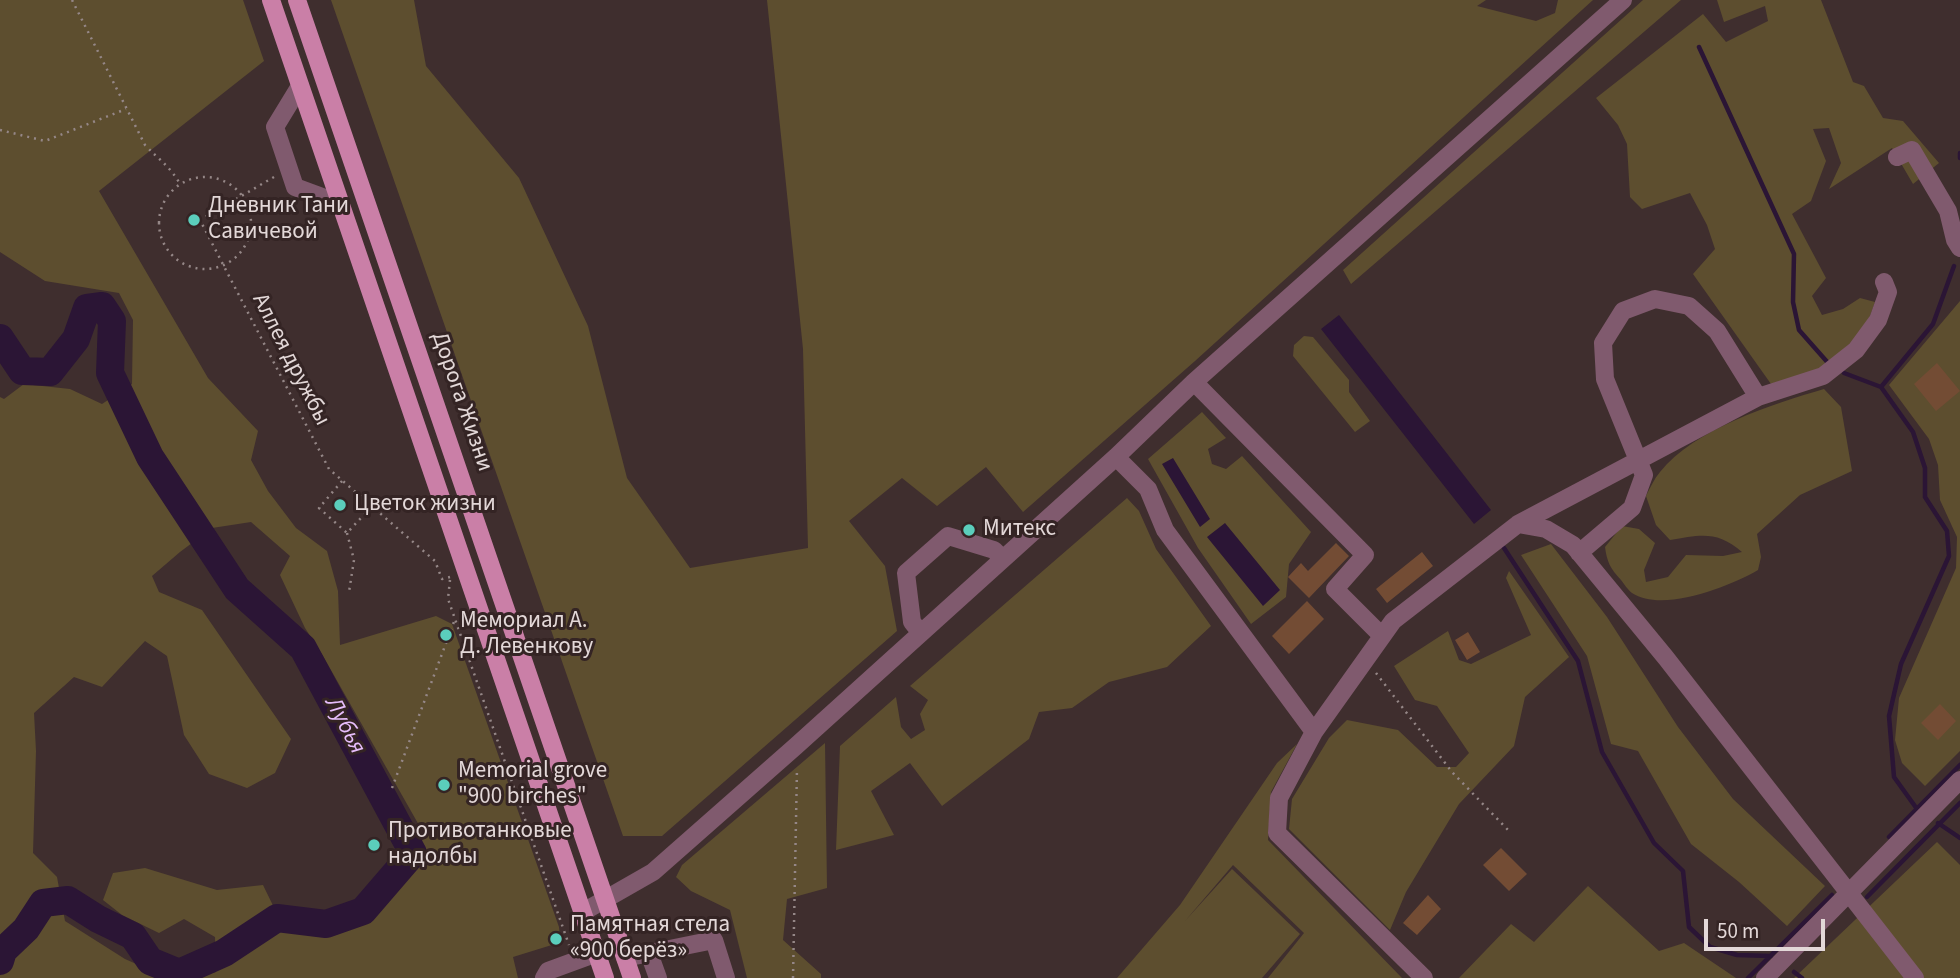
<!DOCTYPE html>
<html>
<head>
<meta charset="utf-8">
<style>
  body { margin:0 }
  #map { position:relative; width:1960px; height:978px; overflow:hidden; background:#3f2e2e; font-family:"Source Sans 3",sans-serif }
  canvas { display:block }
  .scale { position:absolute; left:1704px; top:919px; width:121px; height:32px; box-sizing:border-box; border:4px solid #e3d8d8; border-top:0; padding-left:9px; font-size:21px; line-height:24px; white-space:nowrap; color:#e3d8d8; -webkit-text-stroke:5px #342424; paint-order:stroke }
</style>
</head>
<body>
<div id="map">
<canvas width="1960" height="978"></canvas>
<div class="scale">50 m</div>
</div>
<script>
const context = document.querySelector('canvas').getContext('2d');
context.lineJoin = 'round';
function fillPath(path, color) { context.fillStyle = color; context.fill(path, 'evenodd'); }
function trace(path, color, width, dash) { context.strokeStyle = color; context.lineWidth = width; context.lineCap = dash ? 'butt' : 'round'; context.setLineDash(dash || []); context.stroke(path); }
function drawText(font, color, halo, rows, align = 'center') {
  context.font = font + ' "Source Sans 3",sans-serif'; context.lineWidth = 6; context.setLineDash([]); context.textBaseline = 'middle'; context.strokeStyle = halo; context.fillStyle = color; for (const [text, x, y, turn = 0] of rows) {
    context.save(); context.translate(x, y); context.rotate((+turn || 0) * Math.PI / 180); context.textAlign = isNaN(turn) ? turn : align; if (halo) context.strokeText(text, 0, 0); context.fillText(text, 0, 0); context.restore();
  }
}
const green = new Path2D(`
  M0 0H243L264 61 99 191 208 378 258 431 251 460 268 491 296 528 327 551 338 591 340 645 436 616 452 624 559 927 560 937 555 944 513 957 518 978H193L216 972 215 937 184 919 159 933 122 915 103 900 113 873 145 868 217 890 263 885 282 924 325 934 367 918 415 864 424 834 323 656 305 628 280 575 290 556 251 522 212 528 180 552 152 576 159 592 202 610 291 739 275 773 247 788 209 774 184 735 167 656 145 641 102 687 74 677 34 713 36 751 33 853 57 877 65 921 125 959 168 978H0V397L4 399 24 384 70 389 102 404 132 384 133 320 119 293 45 281 0 252Z
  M331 0H414L426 66 519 178 588 326 627 478 690 568 808 548 803 349 767 0H1486L1477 6 1536 21 1555 13 1558 0H1593L1195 361 1023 512 986 467 937 506 902 478 849 521 885 566 897 631 662 836H623Z
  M1643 0H1681L1351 284 1343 270Z
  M1717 0H1821L1853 82 1864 86 1883 118 1903 121 1939 163 1913 184 1892 148 1829 189 1841 163 1829 128 1813 129 1826 161 1811 201 1792 214 1826 278 1812 296 1822 315 1843 309 1860 298 1875 302 1865 330 1822 369 1771 384 1693 274 1715 249 1707 225 1690 193 1642 209 1630 197 1627 144 1618 125 1596 98 1703 14 1726 42 1768 21 1765 6 1724 22Z
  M1960 301V751L1925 786 1902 763 1895 740 1899 698 1956 568 1957 537 1940 500 1938 465 1929 439 1889 385Z
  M1304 336 1313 337 1349 380V392L1370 421 1355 432 1293 356 1294 345Z
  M1824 389 1841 407 1852 471 1800 495 1757 534 1761 557 1758 570C1729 587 1662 613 1632 593 1628 590 1624 584 1621 580 1610 568 1607 562 1605 547L1622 526 1639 529 1655 543 1644 570 1646 582 1668 577 1686 555 1723 556 1742 552C1717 530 1700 535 1670 540L1656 525 1646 496C1650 488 1654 479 1660 472 1694 429 1773 404 1824 389Z
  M1202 412 1226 438 1208 449 1212 464 1226 469 1242 456 1311 532 1289 564 1286 597 1251 624 1198 548 1148 459Z
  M1127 498 1139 511 1156 549 1211 626 1167 667 1109 682 1072 708 1039 712 1029 739 942 806 910 763 871 791 894 835 836 850 840 746 896 697 901 727 911 739 925 730 920 714 928 700 910 686Z
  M1551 544 1607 617 1678 727 1733 799 1825 886 1787 926 1739 882 1691 844 1638 751 1611 744 1587 656 1521 555Z
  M1509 571 1569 657 1525 697 1514 746 1459 804 1406 892 1390 930 1289 829 1292 799 1329 738 1347 720 1398 730 1437 767H1456L1469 753 1437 706 1415 700 1394 666 1448 631 1459 660 1471 664 1531 635 1506 578Z
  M825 743 827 888 787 899 783 940 821 974V978H747L730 910 691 891 676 877 682 865Z
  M1297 744 1271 792 1268 840 1402 978H1268L1304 933 1233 865 1185 921 1232 869 1300 934 1262 978H1117L1180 905 1277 763Z
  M1937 842 1960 865V978H1794Z
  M1588 886 1659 951 1684 943 1736 978H1459L1511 924 1534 942Z`);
const water = new Path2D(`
  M1339 315 1491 510 1474 524 1321 329Z
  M1173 458 1210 519 1200 527 1162 464Z
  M1225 523 1280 590 1263 606 1207 537Z`);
const stream = new Path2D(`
  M1699 47 1794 254 1793 302 1799 330 1829 364
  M1960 153V158
  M1844 373 1881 387
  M1504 548 1578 661 1602 752 1654 843 1683 871 1689 927 1710 947 1737 955 1771 956
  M1917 809 1894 777 1889 716 1901 664 1949 556 1947 531 1925 497V468L1913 432 1881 387 1933 324 1954 266
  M1938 823 1960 838
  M1889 837 1960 765
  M1867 897 1960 803
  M1794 972 1802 978
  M1748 978 1832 895`);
const river = new Path2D(`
  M0 338 22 371 50 372 76 339 87 308 102 306 112 321 110 373 150 457 237 589 303 648 413 853 363 911 326 924 277 918 224 953 179 973 150 961 133 936 98 919 68 900 43 903 26 929 3 951 0 961`);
const building = new Path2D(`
  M1937 363 1960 391 1936 411 1914 384Z
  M1336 543 1349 556 1309 598 1288 577 1301 563 1308 571Z
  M1422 552 1433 566 1387 603 1376 589Z
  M1307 601 1324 619 1289 654 1272 636Z
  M1468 632 1480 652 1467 660 1455 640Z
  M1940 704 1956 721 1938 740 1921 723Z
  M1501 848 1527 874 1509 891 1483 865Z
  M1428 895 1441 909 1417 935 1403 923Z`);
const path = new Path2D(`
  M72 0 145 145C159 160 169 165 180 184
  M0 130 45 141 126 109
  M159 223a46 46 0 1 1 92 0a46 46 0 1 1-92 0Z
  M274 177 200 220 329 469 435 561 442 579 450 577
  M342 481 319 508 347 533 371 507
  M347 533 354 560 349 592
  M450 580 448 599 569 945
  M1376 673 1452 772 1508 830
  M392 788 455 619
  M793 978 797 768`);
const minor = new Path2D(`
  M300 86 275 127 295 187 341 204
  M1897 157 1912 150 1948 211 1955 240 1960 248
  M1194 382 1365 555 1335 589 1382 636
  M1116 457 1148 489 1165 530 1314 732 1279 798 1277 833 1424 978
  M1518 524 1546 529 1573 545 1666 658 1915 978
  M1579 553 1632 508 1644 475 1605 379 1603 343 1623 311 1655 299 1689 306 1717 331 1758 397
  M920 632 912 622 906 573 948 536 994 550 1002 558
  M1314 732 1393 621 1518 524 1758 397 1823 376 1856 350 1878 320 1888 292 1884 282
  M583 912 653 872 796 746 1116 457 1194 382 1623 0
  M649 953 658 978
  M625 958 714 940 726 978
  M544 978 548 971 597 953
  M1765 978 1960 780`);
const major = new Path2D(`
  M271 0 605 978
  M297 0 632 978`);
const markers = [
  [194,220,7,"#5bcebc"],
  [340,505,7,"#5bcebc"],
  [969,530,7,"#5bcebc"],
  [446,635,7,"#5bcebc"],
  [444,785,7,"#5bcebc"],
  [374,845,7,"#5bcebc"],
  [556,939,7,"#5bcebc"]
];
const poiNames = [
  ["Дневник Тани",208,207],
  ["Савичевой",208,233],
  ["Цветок жизни",354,505],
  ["Митекс",983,530],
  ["Мемориал А.",460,622],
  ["Д. Левенкову",460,648],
  ["Memorial grove",458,772],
  ["\"900 birches\"",458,798],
  ["Противотанковые",388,832],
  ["надолбы",388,858],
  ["Памятная стела",570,926],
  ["«900 берёз»",570,952]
];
const streetNames = [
  ["Аллея дружбы",290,360,63],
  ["Дорога Жизни",461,402,71]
];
const waterNames = [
  ["Лубья",344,726,62]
];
fillPath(green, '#5d4e2f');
fillPath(water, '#2b1535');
trace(stream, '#2b1535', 4.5);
trace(river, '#2b1535', 28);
fillPath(building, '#734c34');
trace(path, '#958787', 2.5, [2, 5]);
trace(minor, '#805a6e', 18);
trace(major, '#ca7fa7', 18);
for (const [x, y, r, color] of markers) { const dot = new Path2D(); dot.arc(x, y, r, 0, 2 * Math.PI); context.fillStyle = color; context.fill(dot); trace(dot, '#342424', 2.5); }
drawText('23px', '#e3d8d8', '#342424', poiNames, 'left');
drawText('23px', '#e3d8d8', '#342424', streetNames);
drawText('italic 24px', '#e6bdfb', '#342424', waterNames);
</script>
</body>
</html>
